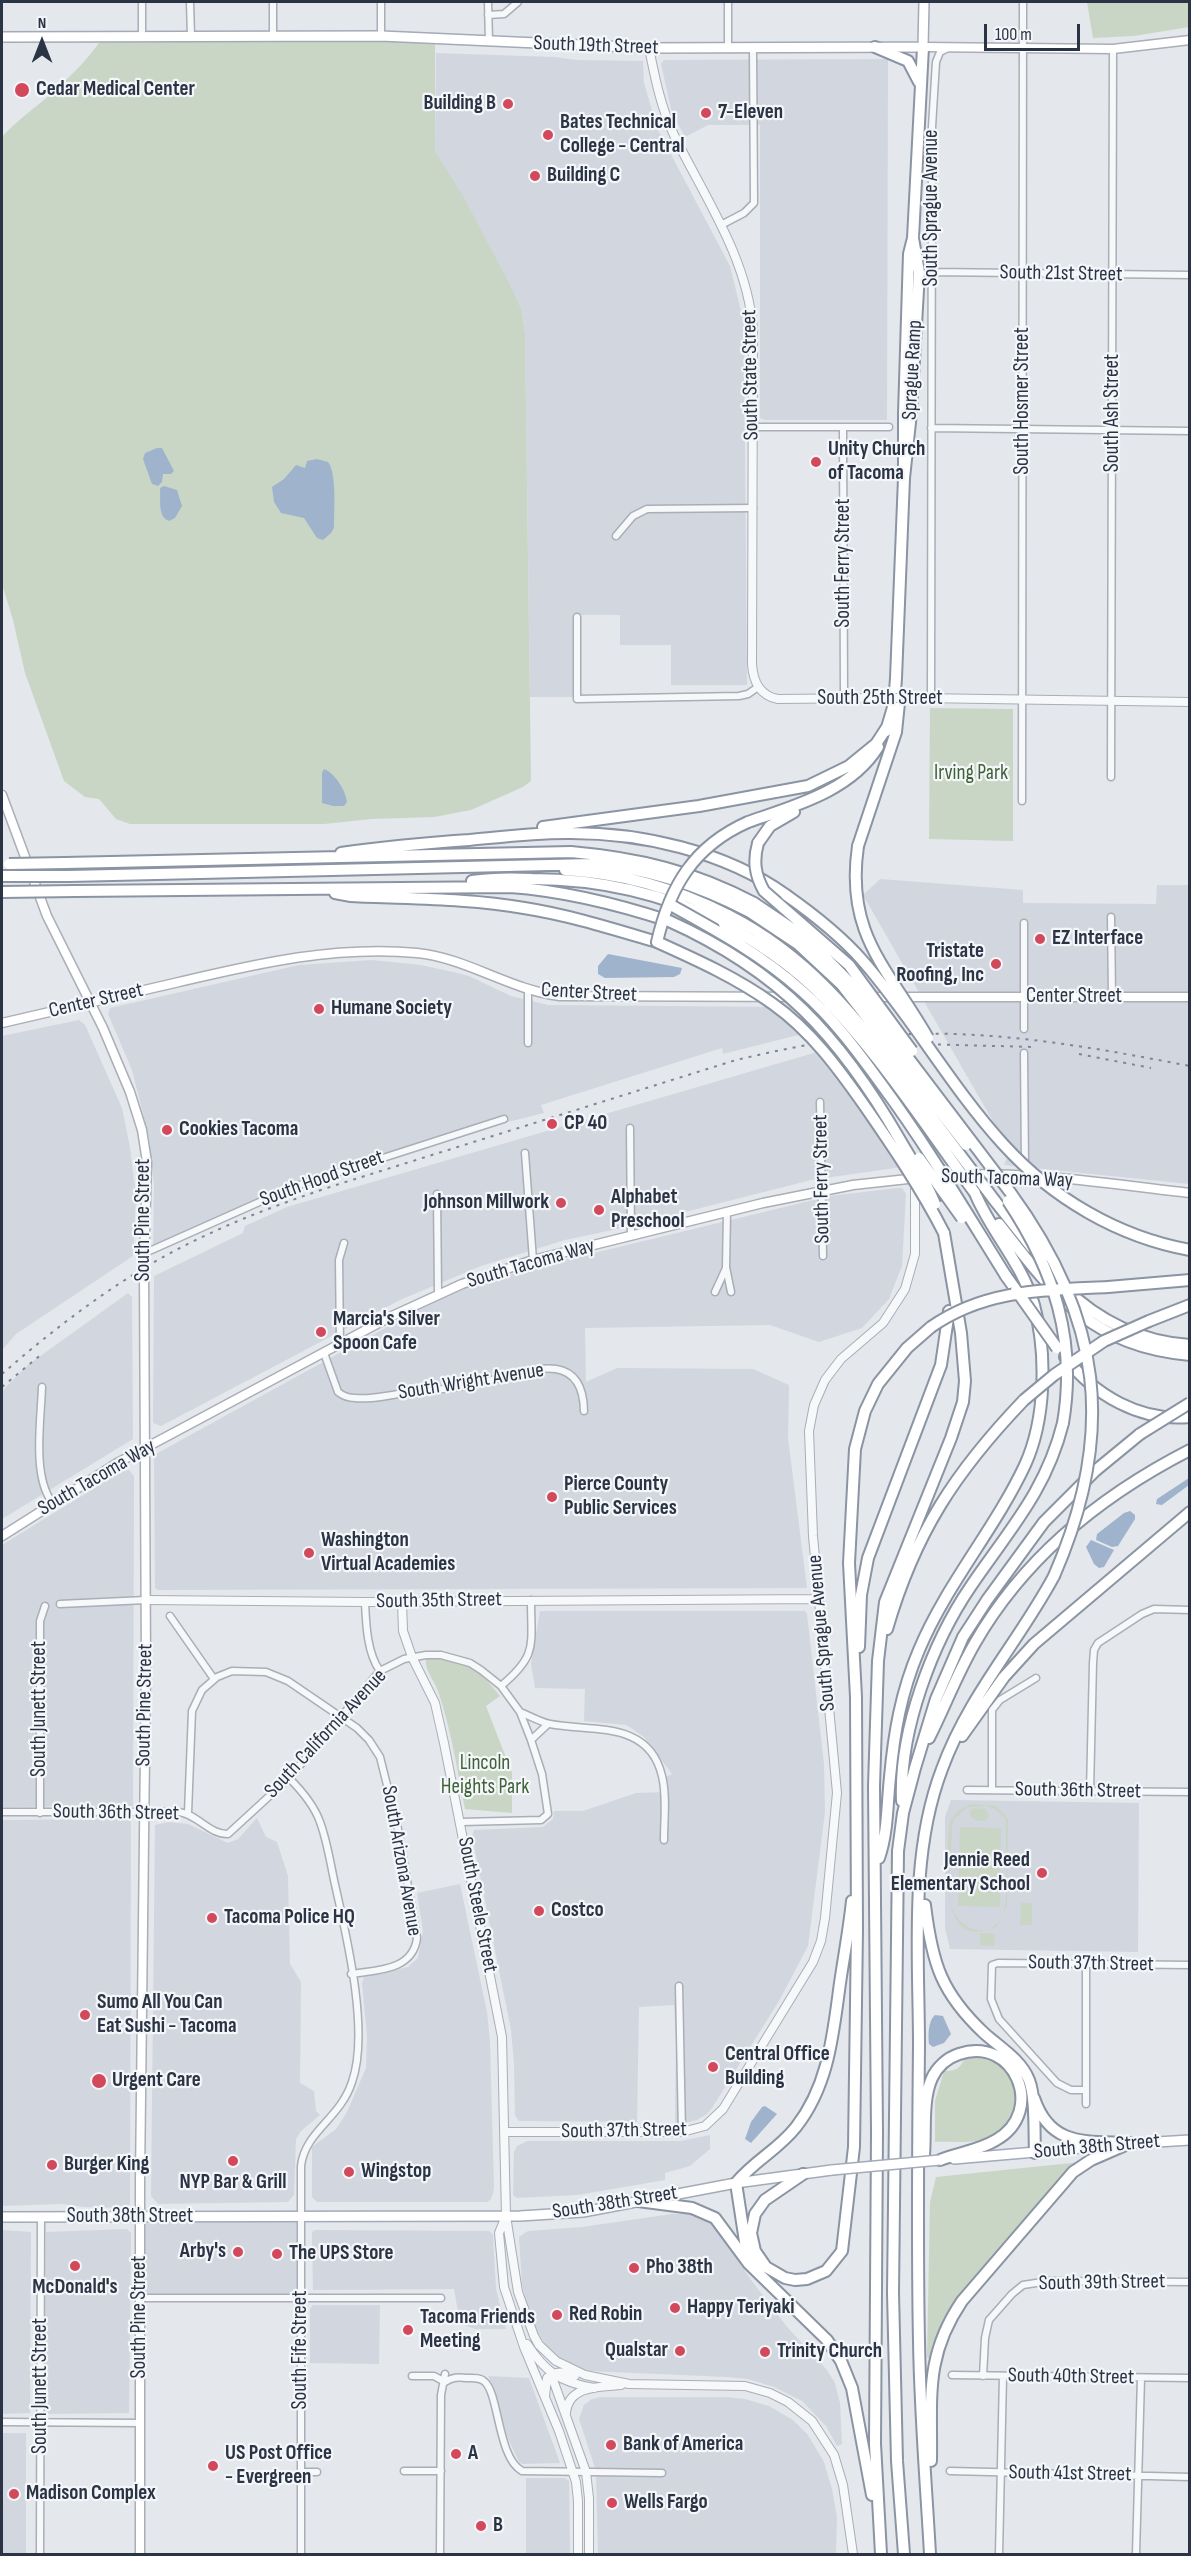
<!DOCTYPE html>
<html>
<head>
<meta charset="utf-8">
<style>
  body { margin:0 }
  #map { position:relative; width:1191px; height:2556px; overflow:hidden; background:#e4e7ec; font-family:"Sofia Sans Condensed",sans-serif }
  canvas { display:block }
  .frame { position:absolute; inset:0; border:3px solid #2b3445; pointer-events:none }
  .north { position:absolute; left:12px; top:12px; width:60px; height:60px; -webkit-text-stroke:4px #f4f6f9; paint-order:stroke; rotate:0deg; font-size:16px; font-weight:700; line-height:24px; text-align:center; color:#2b3445 }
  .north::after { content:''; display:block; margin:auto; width:21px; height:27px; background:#2b3445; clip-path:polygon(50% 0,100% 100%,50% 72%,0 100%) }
  .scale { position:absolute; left:984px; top:24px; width:96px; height:27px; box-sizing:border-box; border:3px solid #2b3445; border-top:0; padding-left:8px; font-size:18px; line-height:21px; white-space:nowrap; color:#2b3445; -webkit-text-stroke:4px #f4f6f9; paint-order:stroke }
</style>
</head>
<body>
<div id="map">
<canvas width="1191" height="2556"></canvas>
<div class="frame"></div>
<div class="north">N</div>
<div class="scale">100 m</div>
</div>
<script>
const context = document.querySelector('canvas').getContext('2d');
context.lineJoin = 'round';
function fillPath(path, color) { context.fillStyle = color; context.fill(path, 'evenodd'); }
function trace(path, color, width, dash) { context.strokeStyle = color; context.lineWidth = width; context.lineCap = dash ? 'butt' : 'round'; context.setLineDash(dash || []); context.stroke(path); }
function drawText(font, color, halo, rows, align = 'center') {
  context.font = font + ' "Sofia Sans Condensed",sans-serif'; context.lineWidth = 4.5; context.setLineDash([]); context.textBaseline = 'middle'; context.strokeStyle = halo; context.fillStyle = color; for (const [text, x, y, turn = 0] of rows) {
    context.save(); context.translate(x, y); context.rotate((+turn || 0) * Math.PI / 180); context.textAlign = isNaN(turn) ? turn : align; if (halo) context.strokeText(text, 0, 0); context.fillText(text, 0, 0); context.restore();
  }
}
const built = new Path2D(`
  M436 53 554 57 577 60 643 61 644 83 658 130 730 266 744 323 747 685H671V645H620V615H580V697H530L525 334 522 311 435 151Z
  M888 59 887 420H765L760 418V125H708L685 137 672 113 661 64 664 60Z
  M880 879 1023 890V903L1156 904 1157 885H1189V1184L1004 1165 1010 1151 863 895Z
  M371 960 421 965 453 972 469 976 511 996 548 1005 781 1007 810 1032 723 1054 722 1048 541 1105 544 1113 468 1132 319 1181 249 1209 153 1254 154 1185 149 1138 132 1070 108 1014 110 1008 299 965Z
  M79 1020 85 1025 122 1108 130 1147 136 1197 133 1256 16 1334 2 1350V1036Z
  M824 1050 902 1167 811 1180 622 1228 565 1240 481 1266 400 1300 161 1426 153 1423 154 1276 243 1233 245 1226 287 1207Z
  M897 1188H902L906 1194 902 1266 889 1299 862 1328 819 1342 770 1325 585 1328 586 1382 617 1368 753 1369 789 1385 788 1438 807 1588 158 1590 155 1588 154 1455 416 1311 471 1286 528 1269 830 1196Z
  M128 1293 132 1297 133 1439 2 1519V1391L28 1365Z
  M129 1470 134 1476 133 1806 2 1807V1545L122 1471Z
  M540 1611H805L807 1614 824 1764 825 1812 808 1946 779 2001 712 2108 707 2114 697 2120 675 2125 676 2040 674 2005 639 2007 637 2122 519 2121 515 2115 514 2063 511 2030 472 1836 474 1830 543 1827 553 1819 554 1811H583L636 1793 667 1792 666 1777 672 1774 644 1737 631 1728 626 1725 584 1721 585 1689 535 1688 531 1664Z
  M951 1800 1139 1803 1138 1952 950 1949 945 1928V1817Z
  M257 1818 266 1837 277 1842 288 1876 290 1964 301 1982 300 2083 314 2091 316 2111 320 2115 301 2131 296 2139 294 2195 288 2202 158 2204 151 2196 155 1825 169 1822 188 1824 228 1843 238 1839Z
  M127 1819 131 1822 130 2204 126 2208 84 2207 62 2204 2 2206V1820Z
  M460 1884 487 2012 490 2042 494 2189 491 2199 487 2202H317L312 2197V2147L336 2129 347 2112 366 2068 367 2036 362 1983 364 1977 408 1967 418 1958 423 1931 417 1893Z
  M710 2135V2149L690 2166 665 2173V2180L578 2195 517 2198 513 2195 514 2152 517 2146 527 2141H681Z
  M672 2214H692L714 2225 751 2280 788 2328 827 2370 835 2383 840 2403 842 2444 837 2446 826 2426 802 2401 774 2387 748 2379 727 2377 588 2371 572 2366 557 2357 546 2346 537 2331 527 2305 522 2284 519 2237 528 2231 582 2227Z
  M301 2216 300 2298H140V2218Z
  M127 2229 131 2233 129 2413 44 2414 46 2232Z
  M2 2230 31 2232 30 2413 2 2414Z
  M315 2230 489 2231 493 2235 496 2289 506 2329H475L464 2325 459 2317 454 2289 313 2290 312 2232Z
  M313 2305H380L379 2364 310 2363V2309Z
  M488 2376 529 2378 560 2463 522 2464 519 2462 506 2434 493 2386Z
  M601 2397H727L745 2399 769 2406 793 2420 808 2435 824 2462 832 2489 837 2517 836 2554H598L596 2471 579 2419 584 2405 592 2399Z
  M2 2433H26V2554H2Z
  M526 2478H565L569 2481 570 2554H526Z`);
const green = new Path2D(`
  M1087 2H1189V27L1134 36 1093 38Z
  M435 39V151L463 196 510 285 522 311 525 334 531 781 523 787 471 810 434 817 371 819 324 824H130L116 819 99 799 85 797 64 781 25 673 13 620 2 584V137C18 119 37 107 54 91 72 75 88 59 101 40Z
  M930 708 1013 709V841L929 839Z
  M427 1657C463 1658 479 1669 500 1696L486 1706 512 1773V1813L465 1809C457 1769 451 1729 438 1691 435 1681 422 1667 427 1657Z
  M971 1804 996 1806 1008 1819 1007 1906 997 1926C935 1957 947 1853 950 1821L958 1811ZM987 1806 997 1810 1006 1820C1005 1840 1009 1895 1004 1912 992 1944 955 1930 950 1901 946 1879 952 1850 952 1827L954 1819 967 1807Z
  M974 1808 986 1809 989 1817 985 1821H977L970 1816 969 1812Z
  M960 1827 1001 1828 1000 1907 958 1906Z
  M1021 1903H1032V1925H1020Z
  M980 1933 995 1934 994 1946 980 1945Z
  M977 2057C987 2060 999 2063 1006 2070 1025 2089 1015 2123 994 2135 976 2145 954 2141 935 2142V2101L944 2071C957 2071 959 2069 965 2058Z
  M1081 2162 1061 2177 956 2299 932 2345 930 2360 927 2356 930 2202 936 2177Z`);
const water = new Path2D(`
  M157 448H162L174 471 171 474H163L162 482 158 486 152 484 143 459 145 453Z
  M317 459 328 462C337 473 334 512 334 528L331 533 323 540 317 538 304 518 281 513 274 502 272 487 284 479 296 465 305 468 307 461Z
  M164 486 177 490 182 506 175 518 169 521C157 516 161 500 160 488Z
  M324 769C335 773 346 791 347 802L344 806H333L322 803V773Z
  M608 954 682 968 680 974 674 977 605 978 598 974V966Z
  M1189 1478V1485L1162 1505 1156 1504 1157 1499Z
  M1130 1511 1135 1515V1519L1118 1546 1112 1547 1096 1540 1097 1534 1124 1513Z
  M1091 1540 1114 1550 1104 1567 1099 1568 1094 1564 1086 1547Z
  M935 2015 943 2016 951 2034 944 2043 933 2047 929 2044C928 2035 928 2021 935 2015Z
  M765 2106 777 2114 751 2143 745 2139 751 2122 762 2107Z`);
const minor = new Path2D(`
  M142 2V35
  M190 2 191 36
  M273 2V35
  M381 2V36
  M488 2 489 42
  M488 15 504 14 518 2
  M728 48V2
  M721 225 744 213 754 203 753 49
  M932 272 1190 275
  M753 427H889
  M843 427 844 698
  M931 428 1190 431
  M616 536 633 516 647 509 753 508
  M577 617V699L739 696 748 694 758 687
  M931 698 932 127 936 62 940 52 948 48
  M1111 777 1113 49
  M1022 801 1023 2
  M1111 917 1112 997
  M1024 923V1029
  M528 990V1043
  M1024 1053 1025 1167
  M820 1102 823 1256
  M630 1128 631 1236
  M525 1153 533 1260
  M437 1194 438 1294
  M727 1212 726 1267 731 1292
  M145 1253 293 1187 504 1119
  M715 1292 726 1268
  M340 1344 339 1260 344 1243
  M324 1353 338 1392C343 1396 348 1398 355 1398 371 1400 389 1395 405 1393 431 1390 458 1389 484 1382 522 1373 583 1345 584 1411
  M42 1387C41 1419 32 1476 52 1502
  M365 1602C366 1624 367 1653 380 1671
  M60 1604 146 1600
  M170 1616 214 1679
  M501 1686C538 1655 531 1646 531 1600
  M520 1712C530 1716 540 1722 550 1724 592 1732 649 1720 662 1776 667 1796 664 1819 664 1840
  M531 1740 548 1724
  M289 1778C302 1791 314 1805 320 1822 327 1841 330 1861 334 1880 346 1934 370 2031 352 2082 340 2119 305 2131 301 2166V2554
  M967 1790 1190 1792
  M992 1790V1710L1000 1700 1036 1678
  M1090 1791 1093 1663 1094 1650 1098 1643 1142 1614 1154 1609 1190 1610
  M2 1812H179C197 1814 210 1835 228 1834L289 1778 380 1671 404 1659 426 1655H441L470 1663 481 1670 501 1686 520 1712 531 1740 542 1774 548 1814 541 1820 461 1822
  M40 1813V1621L45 1606
  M188 1813 192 1711 202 1690 217 1677 232 1671 266 1672 288 1681 357 1728 369 1740 380 1757 398 1829 417 1938C413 1971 376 1970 351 1974
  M679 1986 682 2132
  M1086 2090H1071L1057 2083 999 2019 991 1999 992 1965 998 1963 1190 1965
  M1086 2104V1964
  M140 2298H441
  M952 2375 1190 2378
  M412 2376H434L445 2382C452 2377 458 2377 467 2378 473 2378 480 2377 485 2382 499 2395 498 2458 522 2471L662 2473
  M983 2376 985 2338 989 2320 1012 2294 1023 2285 1049 2281 1190 2282
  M2 2422 140 2423
  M404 2471H441
  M950 2471 1190 2477
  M301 2472H317
  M40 2554 41 2217
  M440 2554 441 2395 445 2374
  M999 2554 1003 2376
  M1136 2554 1141 2378`);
const tertiary = new Path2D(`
  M649 48C655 78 661 108 674 135 705 198 747 257 753 329L752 664C753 681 760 696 778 699L875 698
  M919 698 1190 702
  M146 1600 365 1602 819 1599
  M402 1602 403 1631 412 1657 435 1703 444 1743 502 2037 506 2216 518 2292 534 2336 539 2345 556 2361 585 2375 629 2384 745 2386 770 2393 788 2402 812 2421 834 2455 843 2485 853 2554
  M504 2132H682L705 2126 723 2109 813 1962 821 1941 825 1918 837 1793 813 1536 809 1431 814 1405 825 1380 841 1359 883 1323 905 1289 915 1254V1183
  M506 2216 499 2233 504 2287 524 2347 559 2431 576 2482 578 2501V2554
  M527 2344C545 2372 560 2382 594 2388
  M551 2374 586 2472 589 2498V2554
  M545 2396 547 2378C556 2370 564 2372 575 2376
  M566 2413C568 2385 600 2387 621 2385`);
const secondary = new Path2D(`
  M923 47 1113 49 1190 40
  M2 795 47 916 103 1028 130 1092 142 1130 147 1162 144 1269 146 1667 140 2180V2554
  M869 997H1190
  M2 1023C61 1009 120 996 179 982 256 964 336 945 417 953 467 958 510 990 560 996L811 997
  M939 1176C1022 1169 1107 1184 1190 1193
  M2 1536 119 1462 390 1317 462 1284 533 1260 763 1203 853 1185 917 1178`);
const primary = new Path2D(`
  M2 37 381 36 649 48 923 47 924 2
  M1124 2144 1190 2140
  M954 2159 1105 2146
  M2 2217 520 2216 583 2212 736 2183 832 2170`);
const trunk = new Path2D(`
  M875 47 908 61 919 82
  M913 238 919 272 911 413 904 478V414L909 254 913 238 923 47`);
const motorway = new Path2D(`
  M886 731 894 704 896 678 904 478
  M748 822C794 806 851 791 878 747
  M543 827 699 806 808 786 849 766 876 744 889 724
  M758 843 770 826 794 812
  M858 846 896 732 899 703
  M341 853C383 847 426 843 469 840 501 837 533 833 565 833 640 832 724 851 786 895
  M65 863 571 852C638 858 694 871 754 903
  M565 870C621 873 677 889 728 915
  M69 876 593 864C649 868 700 886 750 912
  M472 881C492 878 512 878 532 879 601 879 663 893 724 924
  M75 891 510 887C566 891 617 904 669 921
  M335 893 351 896C408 899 467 898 524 908 569 915 613 929 657 942
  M995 1201 1032 1248
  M999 1224C1055 1296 1092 1346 1190 1355
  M1006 1276 1016 1290
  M1108 1287 1190 1280
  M1065 1288C1098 1321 1142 1342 1190 1345
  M1149 1321 1190 1305
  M1065 1357C1094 1395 1140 1422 1190 1417
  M887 1629C915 1533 955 1472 1024 1400
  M859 1647 861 1595 868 1558 941 1365 949 1311
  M962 1736 1004 1677 1034 1644 1190 1512
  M929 1738C945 1706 957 1674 975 1643 1024 1558 1102 1495 1190 1450
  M902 1801C899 1731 932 1643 971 1586 1009 1530 1046 1491 1063 1423
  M879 1858C888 1832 887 1805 890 1777 894 1733 901 1692 919 1650 946 1585 995 1529 1025 1465 1046 1419 1047 1353 1034 1305 1022 1263 991 1232 975 1193
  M925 1905C932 1963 941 1993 985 2034 1001 2048 1021 2060 1029 2080 1036 2098 1034 2133 1035 2153
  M1034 2098C1050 2146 1084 2141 1127 2143
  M924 2155C926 2131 922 2100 932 2078 937 2067 947 2058 959 2054 1014 2035 1047 2111 996 2140 980 2150 958 2153 940 2160
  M803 2174 765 2200 755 2214 751 2233 755 2251 766 2267 785 2278 795 2280 807 2279 826 2271 842 2251 854 2147 857 1930 856 1697 849 1563 855 1449 865 1411 878 1384 907 1348 931 1327
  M638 2201 692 2208 715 2218 749 2264 827 2340 841 2361 852 2388 872 2495
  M759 2273 746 2248 736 2183C755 2160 778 2150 796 2127 829 2085 833 2034 840 1983 844 1956 849 1929 852 1901
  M931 2461C932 2398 924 2357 962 2301L1073 2172 1091 2160 1130 2143
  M881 2554 875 2444 877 2132 874 1786 878 1661 885 1602 951 1438 963 1402 965 1381 961 1333 944 1233
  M904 2554 897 2461 893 2293 898 1851 903 1813 915 1768 936 1699 963 1637 987 1600 1044 1522 1095 1471 1140 1434
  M930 2554C926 2483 920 2412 919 2341 917 2243 918 2144 919 2046 919 1955 909 1855 942 1769 969 1695 1018 1643 1054 1576`);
const rail = new Path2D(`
  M884 1043 1034 1047
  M1079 1054 1151 1068
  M2 1374C56 1327 116 1281 180 1248 230 1222 282 1203 336 1185L736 1060C792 1047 851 1035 908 1034 1004 1031 1096 1048 1190 1066
  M2 1387 43 1353`);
const tertiaryBridge = new Path2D(`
  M875 698H919`);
const primaryBridge = new Path2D(`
  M832 2170 940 2160`);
const motorwayBridge = new Path2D(`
  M748 822C694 846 670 886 657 942 697 960 737 978 773 1004 811 1031 838 1068 864 1105 893 1147 921 1188 944 1233
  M758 843C753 861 755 875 764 891L849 965 912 1051
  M858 846C845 935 888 968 928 1038
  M9 864 65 863
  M2 876H69
  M2 892 75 891
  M786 895C813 914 840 935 862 960 913 1018 951 1087 1003 1144 1052 1198 1118 1237 1190 1250
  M754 903 794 930 819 951 855 988 1010 1192C1102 1318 1117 1432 1054 1576
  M669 904C716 930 762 955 802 991 833 1018 858 1052 882 1085 927 1146 966 1212 1006 1276
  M750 912 798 944 841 984 966 1145
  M728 915C807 955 854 1015 906 1083 936 1123 966 1162 995 1201
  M669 921C780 971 840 1036 900 1140 912 1161 926 1181 935 1204
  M724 924C755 941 784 960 810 984 872 1042 924 1124 975 1193
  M919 1158 962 1218
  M1008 1201C1054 1270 1077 1340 1063 1423
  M1016 1290 1057 1348
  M931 1327C985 1289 1045 1290 1108 1287
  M1024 1400 1054 1375 1104 1341 1149 1321
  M1140 1434 1190 1403`);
const markers = [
  [22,90,8,"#d1495b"],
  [508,104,6,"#d1495b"],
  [706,113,6,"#d1495b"],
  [548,135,6,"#d1495b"],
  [535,176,6,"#d1495b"],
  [816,462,6,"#d1495b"],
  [1040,939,6,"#d1495b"],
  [996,964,6,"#d1495b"],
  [319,1009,6,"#d1495b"],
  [552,1124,6,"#d1495b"],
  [167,1130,6,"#d1495b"],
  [561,1203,6,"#d1495b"],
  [599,1210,6,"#d1495b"],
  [321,1332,6,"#d1495b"],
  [552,1497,6,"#d1495b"],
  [309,1553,6,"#d1495b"],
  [1042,1873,6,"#d1495b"],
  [539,1911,6,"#d1495b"],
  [212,1918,6,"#d1495b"],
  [85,2015,6,"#d1495b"],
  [713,2067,6,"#d1495b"],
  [99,2081,8,"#d1495b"],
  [233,2161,6,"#d1495b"],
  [52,2165,6,"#d1495b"],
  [349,2172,6,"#d1495b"],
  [238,2252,6,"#d1495b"],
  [277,2254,6,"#d1495b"],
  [75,2266,6,"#d1495b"],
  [634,2268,6,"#d1495b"],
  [675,2308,6,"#d1495b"],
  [557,2315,6,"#d1495b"],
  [408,2330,6,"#d1495b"],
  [680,2351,6,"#d1495b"],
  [765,2352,6,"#d1495b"],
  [611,2445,6,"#d1495b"],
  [456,2454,6,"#d1495b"],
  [213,2466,6,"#d1495b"],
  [14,2494,6,"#d1495b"],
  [612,2503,6,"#d1495b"],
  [481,2526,6,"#d1495b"]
];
const streetNames = [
  ["South 19th Street",596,46,2],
  ["South Sprague Avenue",932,208,-90],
  ["South 21st Street",1061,274,1],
  ["Sprague Ramp",913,370,-87],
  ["South State Street",751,375,-91],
  ["South Hosmer Street",1023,401,-90],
  ["South Ash Street",1113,413,-90],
  ["South Ferry Street",844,563,-90],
  ["South 25th Street",880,699],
  ["Center Street",589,993,3],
  ["Center Street",1074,997],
  ["Center Street",96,1001,-13],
  ["South Hood Street",322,1179,-20],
  ["South Ferry Street",822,1179,-91],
  ["South Tacoma Way",1007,1179,2],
  ["South Pine Street",144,1220,-90],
  ["South Tacoma Way",531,1264,-16],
  ["South Wright Avenue",471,1382,-9],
  ["South Tacoma Way",97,1478,-30],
  ["South 35th Street",439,1601,-1],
  ["South Sprague Avenue",822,1633,-95],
  ["South Pine Street",145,1705,-89],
  ["South Junett Street",40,1709,-90],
  ["South California Avenue",326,1734,-47],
  ["South 36th Street",1078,1791,1],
  ["South 36th Street",116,1813,1],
  ["South Arizona Avenue",401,1861,80],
  ["South Steele Street",477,1905,79],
  ["South 37th Street",1091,1964,1],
  ["South 37th Street",624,2131,-1],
  ["South 38th Street",1097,2147,-5],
  ["South 38th Street",615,2203,-9],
  ["South 38th Street",130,2217],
  ["South 39th Street",1102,2283,-1],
  ["South Pine Street",140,2317,-90],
  ["South Fife Street",301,2350,-90],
  ["South 40th Street",1071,2377,1],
  ["South Junett Street",41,2386,-90],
  ["South 41st Street",1070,2474,1]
];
const poiNames = [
  ["Cedar Medical Center",36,90],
  ["Building B",496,104,"right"],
  ["7-Eleven",718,113],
  ["Bates Technical",560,123],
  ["College - Central",560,147],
  ["Building C",547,176],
  ["Unity Church",828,450],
  ["of Tacoma",828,474],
  ["EZ Interface",1052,939],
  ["Tristate",984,952,"right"],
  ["Roofing, Inc",984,976,"right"],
  ["Humane Society",331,1009],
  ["CP 40",564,1124],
  ["Cookies Tacoma",179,1130],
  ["Alphabet",611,1198],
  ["Preschool",611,1222],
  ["Johnson Millwork",549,1203,"right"],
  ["Marcia's Silver",333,1320],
  ["Spoon Cafe",333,1344],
  ["Pierce County",564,1485],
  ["Public Services",564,1509],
  ["Washington",321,1541],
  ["Virtual Academies",321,1565],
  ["Jennie Reed",1030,1861,"right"],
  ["Elementary School",1030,1885,"right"],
  ["Costco",551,1911],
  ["Tacoma Police HQ",224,1918],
  ["Sumo All You Can",97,2003],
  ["Eat Sushi - Tacoma",97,2027],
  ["Central Office",725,2055],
  ["Building",725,2079],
  ["Urgent Care",112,2081],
  ["Burger King",64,2165],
  ["Wingstop",361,2172],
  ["NYP Bar & Grill",233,2183,"center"],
  ["Arby's",226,2252,"right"],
  ["The UPS Store",289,2254],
  ["Pho 38th",646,2268],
  ["McDonald's",75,2288,"center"],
  ["Happy Teriyaki",687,2308],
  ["Red Robin",569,2315],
  ["Tacoma Friends",420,2318],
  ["Meeting",420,2342],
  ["Qualstar",668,2351,"right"],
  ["Trinity Church",777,2352],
  ["Bank of America",623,2445],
  ["US Post Office",225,2454],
  ["- Evergreen",225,2478],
  ["A",468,2454],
  ["Madison Complex",26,2494],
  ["Wells Fargo",624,2503],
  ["B",493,2526]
];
const parkNames = [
  ["Irving Park",971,774],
  ["Lincoln",485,1764],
  ["Heights Park",485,1788]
];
fillPath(built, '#d2d6de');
fillPath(green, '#c9d6c5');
fillPath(water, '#9fb4cc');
trace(minor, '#a9aeb7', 9);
trace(tertiary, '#a9aeb7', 10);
trace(secondary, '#a9aeb7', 11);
trace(primary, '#a3abb8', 12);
trace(trunk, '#8b94a3', 14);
trace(motorway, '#8b94a3', 14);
trace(minor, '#f7f8fa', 6);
trace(tertiary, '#f7f8fa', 8);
trace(secondary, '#fff', 8);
trace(primary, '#fff', 9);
trace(trunk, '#fff', 10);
trace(motorway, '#fff', 10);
trace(rail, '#7d8696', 2, [3, 6]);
trace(tertiaryBridge, '#a9aeb7', 10, []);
trace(primaryBridge, '#a3abb8', 12, []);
trace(motorwayBridge, '#8b94a3', 14, []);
trace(tertiaryBridge, '#f7f8fa', 8);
trace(primaryBridge, '#fff', 9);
trace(motorwayBridge, '#fff', 10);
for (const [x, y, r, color] of markers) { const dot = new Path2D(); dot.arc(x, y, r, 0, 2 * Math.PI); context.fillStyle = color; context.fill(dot); trace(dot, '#f4f6f9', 2); }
drawText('21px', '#2b3445', '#f4f6f9', streetNames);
drawText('bold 21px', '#2b3445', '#f4f6f9', poiNames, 'left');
drawText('21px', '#3f6138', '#f4f6f9', parkNames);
</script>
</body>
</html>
